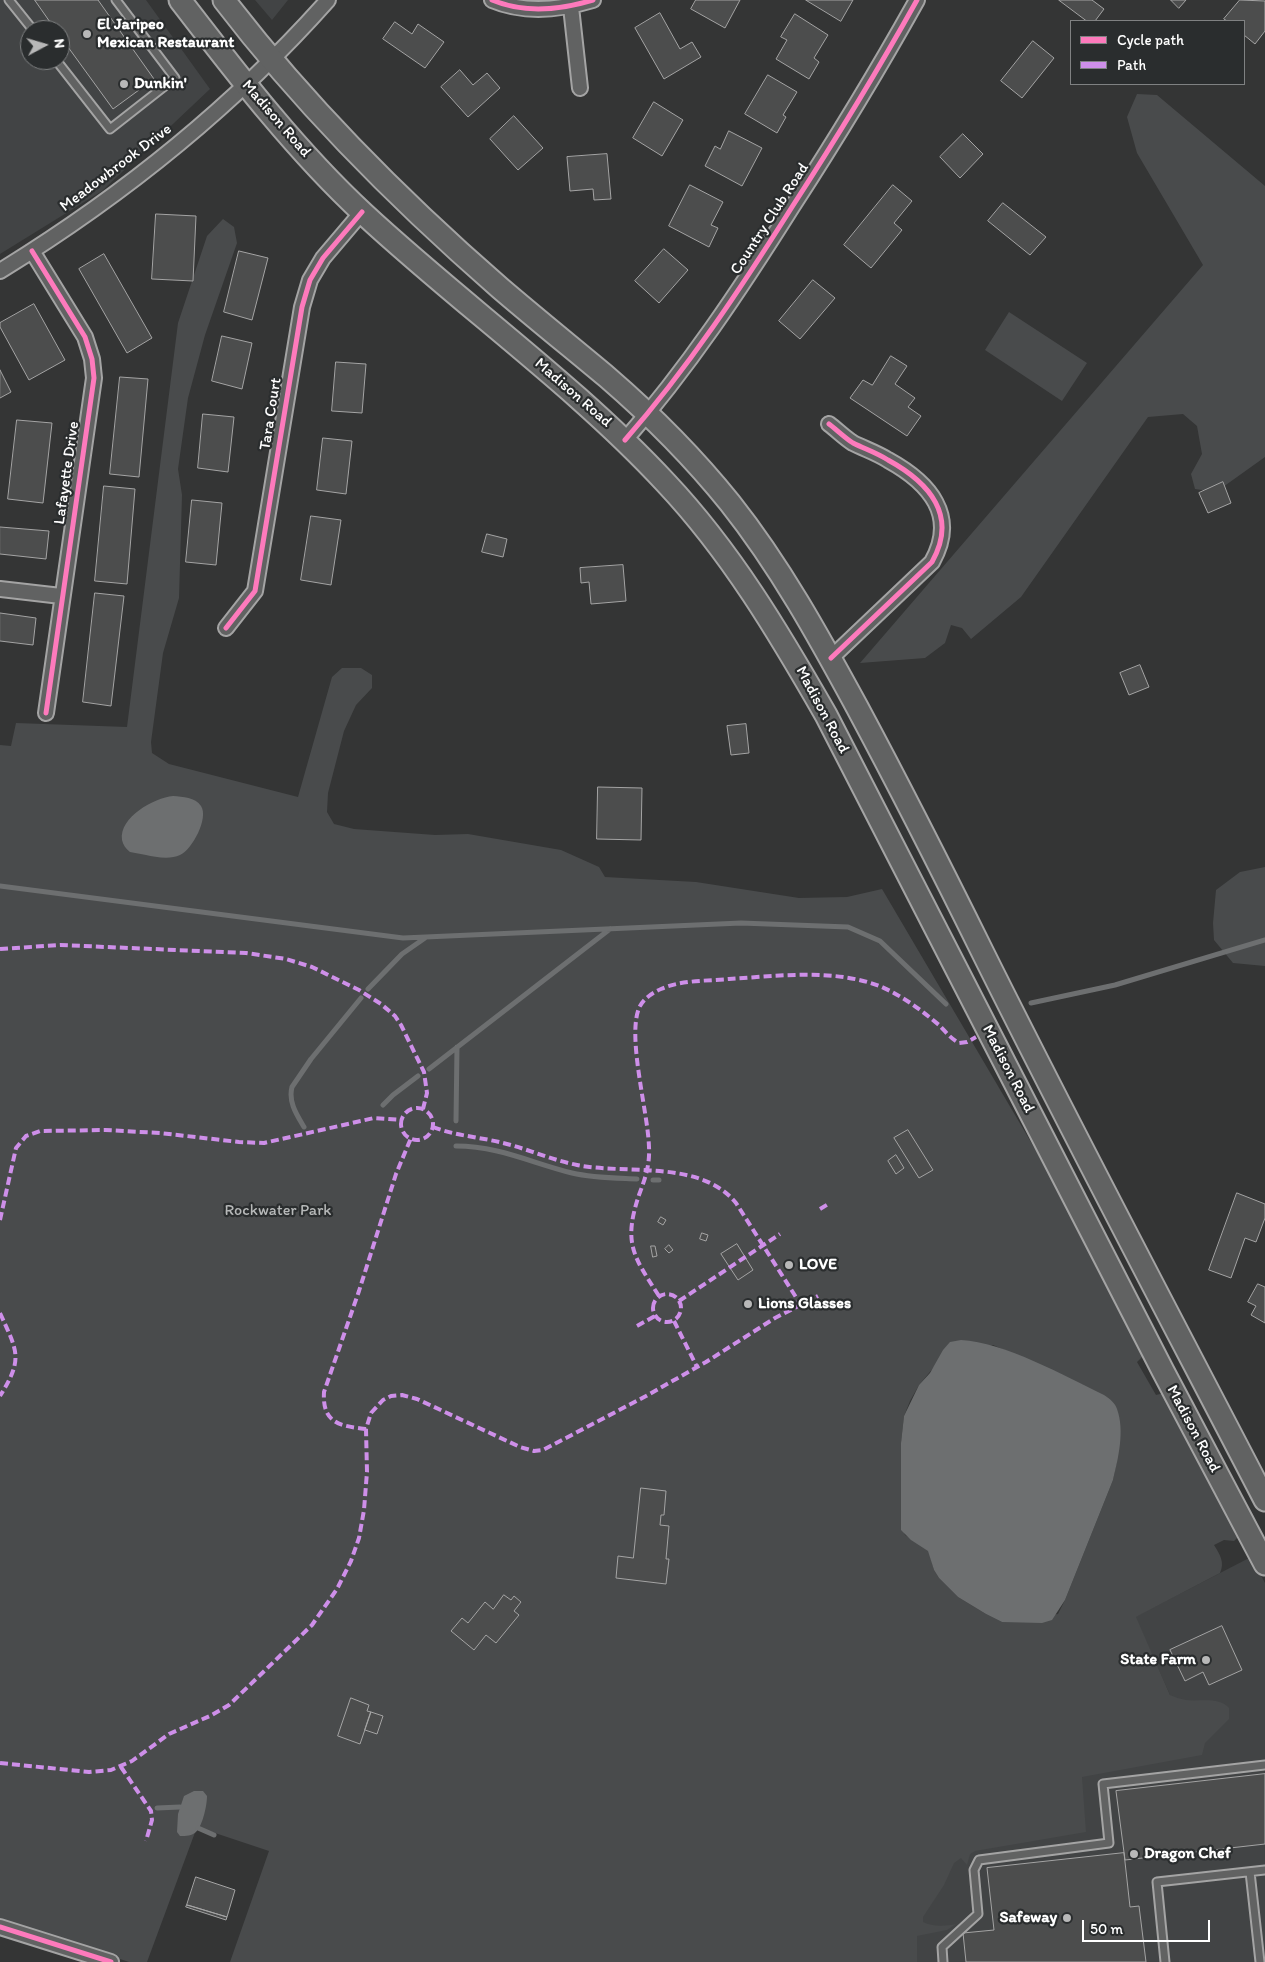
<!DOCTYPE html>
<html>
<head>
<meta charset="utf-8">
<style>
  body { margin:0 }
  #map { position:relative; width:1265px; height:1962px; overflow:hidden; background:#343535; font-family:Itim,sans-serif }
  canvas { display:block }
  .legend { position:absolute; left:1070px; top:20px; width:175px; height:65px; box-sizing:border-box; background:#2a2d2e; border:1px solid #7f8182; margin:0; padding:6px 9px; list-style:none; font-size:15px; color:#fff }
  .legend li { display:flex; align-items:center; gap:10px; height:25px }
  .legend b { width:25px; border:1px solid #7f8182 }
  .north { position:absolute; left:20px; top:20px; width:50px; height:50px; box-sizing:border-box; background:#2a2d2e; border:1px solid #7f8182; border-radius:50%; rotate:84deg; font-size:14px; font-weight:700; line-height:20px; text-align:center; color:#fff }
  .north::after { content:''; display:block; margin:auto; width:18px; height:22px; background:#b8b8b8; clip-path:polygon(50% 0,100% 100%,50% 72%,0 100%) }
  .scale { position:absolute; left:1082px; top:1920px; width:128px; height:22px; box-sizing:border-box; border:2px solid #fff; border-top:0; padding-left:6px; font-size:15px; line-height:18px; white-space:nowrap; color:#fff; -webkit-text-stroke:4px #2a2d2e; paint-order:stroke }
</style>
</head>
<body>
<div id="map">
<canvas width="1265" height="1962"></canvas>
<ul class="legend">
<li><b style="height:6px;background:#fd7abc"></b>Cycle path</li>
<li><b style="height:6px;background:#ce8fe9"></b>Path</li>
</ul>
<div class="north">N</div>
<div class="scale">50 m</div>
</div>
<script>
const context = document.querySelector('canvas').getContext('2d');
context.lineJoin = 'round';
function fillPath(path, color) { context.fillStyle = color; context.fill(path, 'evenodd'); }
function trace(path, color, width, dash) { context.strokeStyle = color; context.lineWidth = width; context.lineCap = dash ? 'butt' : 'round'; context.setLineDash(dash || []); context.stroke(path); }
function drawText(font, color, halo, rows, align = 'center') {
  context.font = font + ' Itim,sans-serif'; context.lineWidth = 4.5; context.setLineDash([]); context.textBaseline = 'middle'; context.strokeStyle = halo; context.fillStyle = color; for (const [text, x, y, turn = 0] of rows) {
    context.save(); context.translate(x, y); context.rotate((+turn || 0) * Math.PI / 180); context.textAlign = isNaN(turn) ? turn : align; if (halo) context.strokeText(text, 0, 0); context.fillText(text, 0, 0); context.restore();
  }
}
const built = new Path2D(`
  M0 0H146L210 89 102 191 0 254ZM30 30H60V60H30Z
  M255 0H288L272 20Z
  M1251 1557 1265 1583V1962H906L944 1777 1197 1755 1135 1617Z`);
const green = new Path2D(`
  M1137 94 1157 95 1265 186V457L1216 492 1195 489 1191 474 1202 454 1197 426 1183 414 1148 417 1021 597 971 639 962 628 951 625 945 643 925 658 860 663 1203 265 1137 153 1127 117Z
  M223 219 234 227 237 243 205 335 188 398 178 469 182 495 179 598 163 653 151 742 152 753 169 764 298 797 332 677 342 668H361L372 675V688L356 705 344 731 328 793 327 812 334 824 354 829 435 835 468 834 561 850 599 867 605 877 696 882 799 898 847 897 882 889 1068 1205 1144 1355 1137 1362 1156 1395 1164 1393 1238 1533 1237 1538 1234 1541 1224 1540 1214 1545C1220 1555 1225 1562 1220 1573L1136 1617 1170 1695C1175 1697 1180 1699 1186 1700 1199 1702 1219 1696 1229 1708V1719L1205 1743 1202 1755 1082 1777 1086 1832 975 1851 970 1854 967 1865 961 1858 954 1863 944 1885 923 1917V1922C933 1927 945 1926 956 1924L947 1930 917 1936V1962H230L269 1851 197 1827 147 1962H129L0 1919V745L11 746 16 723 127 727 178 323 207 236ZM993 1345 1083 1385 1117 1461 1113 1480 1065 1600 1058 1614 1002 1622 986 1614 958 1597 939 1578 934 1570 929 1551 905 1535 901 1523V1443L904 1416 910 1401 919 1385 934 1367Z
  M1009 312 1087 363 1062 401 985 350Z
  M1265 867V966L1233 963 1214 940 1213 923 1216 890 1240 872Z`);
const water = new Path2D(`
  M173 796C183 797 195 797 201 806 209 818 192 850 180 855 170 860 155 857 146 855 141 854 135 853 130 852 126 849 123 845 122 840 119 817 154 798 173 796Z
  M961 1340C1004 1342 1065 1376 1104 1395 1110 1399 1115 1403 1117 1409 1125 1431 1118 1459 1113 1480L1065 1600 1052 1620 1042 1623 1002 1622 986 1614 958 1597 939 1578 934 1570 928 1551 911 1540 901 1530V1443L904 1416 919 1385 930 1373 943 1350 950 1342Z
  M194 1791H203L207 1796C207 1805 203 1825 196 1832 192 1836 186 1836 180 1836L177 1832 178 1814 184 1796Z`);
const stream = new Path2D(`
  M0 886 403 938 741 923 848 927 880 941 946 1004
  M368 989 402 954 425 938
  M1031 1003 1115 985 1265 940
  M429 1069 610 929
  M383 1105 393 1095 418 1076
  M456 1121 457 1047
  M304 1127C297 1115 288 1102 292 1087L311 1059 361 998
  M456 1146C498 1146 532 1163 572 1173 593 1178 616 1178 637 1179
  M653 1180H659
  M157 1808 180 1807
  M198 1828 214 1835`);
const building = new Path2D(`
  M35 0H98L154 79 113 109 60 36V30H56Z
  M696 0H740L725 28 691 9Z
  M806 0H853L841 21Z
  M1059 0H1092L1104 9 1095 21H1087Z
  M1171 0H1186L1179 8Z
  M1240 0 1265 1V31L1255 44 1244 35V21H1227L1224 19Z
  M660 13 680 49 692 42 701 57 664 79 635 28Z
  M795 14 828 35 814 58 819 62 809 79 776 59 787 40 781 37Z
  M395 22 412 34 418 24 444 42 425 68 383 39Z
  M1033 41 1054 58 1022 98 1001 81Z
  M460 70 473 85 487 73 500 88 468 117 441 87Z
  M768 75 797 92 783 115 786 117 777 133 745 114Z
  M654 102 683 120 662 156 633 138Z
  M514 116 543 148 518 170 490 139Z
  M729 131 762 148 742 186 705 166 715 146 720 149Z
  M963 134 983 154 960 178 940 157Z
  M607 154 611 199 594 200 593 189 570 191 567 157Z
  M690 185 723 202 711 225 718 228 709 247 669 226Z
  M893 185 912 201 894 223 902 230 871 268 844 245Z
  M1003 203 1046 237 1030 255 988 221Z
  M156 214 196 216 193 281 152 279Z
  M664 249 688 270 659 303 635 281Z
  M239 251 268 258 252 320 224 312Z
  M104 254 152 338 127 353 79 269Z
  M813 280 835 298 800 339 779 321Z
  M34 304 65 360 29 380 0 327V323Z
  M222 336 252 343 242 389 212 381Z
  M891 356 907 366 895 384 915 398 908 407 921 416 907 436 850 398 863 380 872 385Z
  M336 362 366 364 362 413 332 411Z
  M0 370 11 392 0 398Z
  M120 377 148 379 139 477 110 474Z
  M203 414 234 417 228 472 198 468Z
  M17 420 52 423 43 503 8 499Z
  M323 438 352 441 346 494 317 490Z
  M1223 482 1231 503 1208 513 1199 493Z
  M104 486 135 489 127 584 95 581Z
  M192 500 222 503 216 565 186 562Z
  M311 516 341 520 331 585 301 580Z
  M0 527 49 531 46 559 0 554Z
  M487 534 507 539 503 557 482 552Z
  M623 565 626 601 591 604 589 582 581 583 580 568Z
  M95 593 124 596 111 706 83 702Z
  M0 613 36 618 33 645 0 641Z
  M1140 665 1149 687 1129 695 1120 673Z
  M746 724 749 753 731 755 727 726Z
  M598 787 642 788 641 840 597 839Z
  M908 1130 933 1170 919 1178 894 1138Z
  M896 1155 904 1168 896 1174 888 1161Z
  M1237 1193 1265 1204V1218L1256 1242 1245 1238 1231 1278 1209 1270Z
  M661 1217 666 1220 663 1225 658 1222Z
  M702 1233 708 1235 706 1241 700 1239Z
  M737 1244 753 1270 738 1280 721 1254Z
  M669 1245 673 1250 669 1253 665 1249Z
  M651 1246H655L657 1256 653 1257Z
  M1258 1284 1265 1287V1323L1251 1315 1256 1306 1248 1302Z
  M641 1488 666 1491 664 1515H661L660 1525 669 1526 666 1559H669L666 1584 616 1578 618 1556 633 1558Z
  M504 1595 511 1600 514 1596 521 1602 514 1611 519 1615 496 1643 486 1635 474 1650 451 1631 462 1618 468 1623 485 1602 493 1609Z
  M1222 1626 1242 1670 1209 1685 1203 1672 1185 1681 1170 1650Z
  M351 1698 369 1705 367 1711 371 1712 360 1744 338 1736Z
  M371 1712 383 1716 377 1734 365 1730Z
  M1265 1774V1844L1125 1860 1116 1791Z
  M1124 1853 1130 1907 1139 1906 1146 1962H966L963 1933 994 1930 987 1868Z
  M196 1877 235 1890 227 1917 187 1905Z
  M187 1905 191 1906 227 1917 226 1920 186 1907Z`);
const lane = new Path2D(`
  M9 0 33 30
  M56 60 110 129 175 78 116 0
  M1250 1872 1260 1962
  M943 1962 942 1947 978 1914 974 1870 979 1860 1109 1843 1103 1784 1265 1765
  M1165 1962 1157 1882 1265 1870`);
const street = new Path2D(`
  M492 0C525 14 560 10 593 0
  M571 7 580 88
  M32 251 85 337 92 359 94 378 46 713
  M0 271C122 196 233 107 328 0
  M829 424C837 430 845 438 853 443 865 449 877 453 888 460 930 483 958 516 932 562L831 658
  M625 440C688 368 741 288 792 207 836 139 878 70 917 0
  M0 589 61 596
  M226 628 255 591 302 307 310 280 323 258 362 212
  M0 1927 111 1962`);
const primary = new Path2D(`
  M180 0C237 74 295 150 364 214 463 306 574 384 666 483 731 552 779 633 826 715L1163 1371 1265 1564
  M224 0C305 106 399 200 500 288 535 318 571 347 607 377 651 415 693 457 730 503 780 566 819 637 857 707 901 789 943 872 984 955 1075 1138 1171 1319 1265 1500`);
const quiet = new Path2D(`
  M0 949 60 945 246 953 286 959 312 967 359 990 381 1004 395 1016 401 1025 424 1072 427 1093 423 1109
  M401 1124a16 16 0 1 1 32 0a16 16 0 1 1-32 0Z
  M433 1127C456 1136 480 1137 503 1143 528 1149 552 1160 577 1165 627 1175 700 1159 736 1203L801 1305
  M820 1209 830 1203
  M0 1220 16 1148 26 1136 40 1131 105 1130 160 1133 239 1142 264 1143 374 1118 402 1120
  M653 1308a14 14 0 1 1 28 0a14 14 0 1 1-28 0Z
  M659 1296C633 1256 623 1243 639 1195 645 1179 650 1165 649 1147 648 1112 627 1038 639 1008 643 999 652 993 661 989 681 980 707 981 729 979 778 976 835 968 882 987 904 997 921 1010 939 1025 945 1031 951 1039 959 1043L967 1042 976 1037
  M679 1301 780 1234
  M0 1313C17 1351 24 1358 0 1396
  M674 1321 697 1367
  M637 1326 655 1316
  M366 1429C341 1426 322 1424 324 1392L359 1291 396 1174 411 1138
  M0 1763 89 1772 111 1770 132 1761 169 1734 212 1715 229 1705 312 1625 337 1589 351 1561 359 1538 364 1510 367 1472 366 1429 371 1413 383 1400 391 1396 402 1395 417 1399 520 1447 534 1451 543 1450 646 1396 706 1362 775 1318 818 1296
  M121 1767 151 1811 152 1820 146 1841`);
const cycleway = new Path2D(`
  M492 0C525 14 560 10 593 0
  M32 251 85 337 92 359 94 378 46 713
  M829 424C837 430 845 438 853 443 865 449 877 453 888 460 930 483 958 516 932 562L831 658
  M625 440C688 368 741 288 792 207 836 139 878 70 917 0
  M226 628 255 591 302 307 310 280 323 258 362 212
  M0 1927 111 1962`);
const markers = [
  [87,34,5,"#b8b8b8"],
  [124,84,5,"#b8b8b8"],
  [789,1265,5,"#b8b8b8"],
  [748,1304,5,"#b8b8b8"],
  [1206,1660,5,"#b8b8b8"],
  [1134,1854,5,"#b8b8b8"],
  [1067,1918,5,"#b8b8b8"]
];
const poiNames = [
  ["El Jaripeo",97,25],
  ["Mexican Restaurant",97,43],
  ["Dunkin'",134,84],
  ["LOVE",799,1265],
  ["Lions Glasses",758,1304],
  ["State Farm",1196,1660,"right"],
  ["Dragon Chef",1144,1854],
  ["Safeway",1057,1918,"right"]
];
const streetNames = [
  ["Madison Road",276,119,49],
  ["Meadowbrook Drive",116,168,-37],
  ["Country Club Road",770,219,-57],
  ["Madison Road",573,393,41],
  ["Tara Court",271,414,-81],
  ["Lafayette Drive",67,473,-82],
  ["Madison Road",822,710,62],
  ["Madison Road",1008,1069,63],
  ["Madison Road",1193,1429,62]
];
const parkNames = [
  ["Rockwater Park",278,1211]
];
fillPath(built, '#424445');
fillPath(green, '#494b4c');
fillPath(water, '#6d6f70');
trace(stream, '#6d6f70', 5);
fillPath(building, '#4c4d4d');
trace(building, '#a4a4a4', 1);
trace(lane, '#a4a4a4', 11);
trace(street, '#a4a4a4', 18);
trace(primary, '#a4a4a4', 25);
trace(lane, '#616262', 7);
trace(street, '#616262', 14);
trace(primary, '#616262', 21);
trace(quiet, '#ce8fe9', 4, [8, 4]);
trace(cycleway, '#fd7abc', 5);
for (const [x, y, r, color] of markers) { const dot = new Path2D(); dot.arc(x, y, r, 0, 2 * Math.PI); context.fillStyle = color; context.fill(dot); trace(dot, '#2a2d2e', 2); }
drawText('bold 16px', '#fff', '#2a2d2e', poiNames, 'left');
drawText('16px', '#fff', '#2a2d2e', streetNames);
drawText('16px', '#b7b9b9', '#2a2d2e', parkNames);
</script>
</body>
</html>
